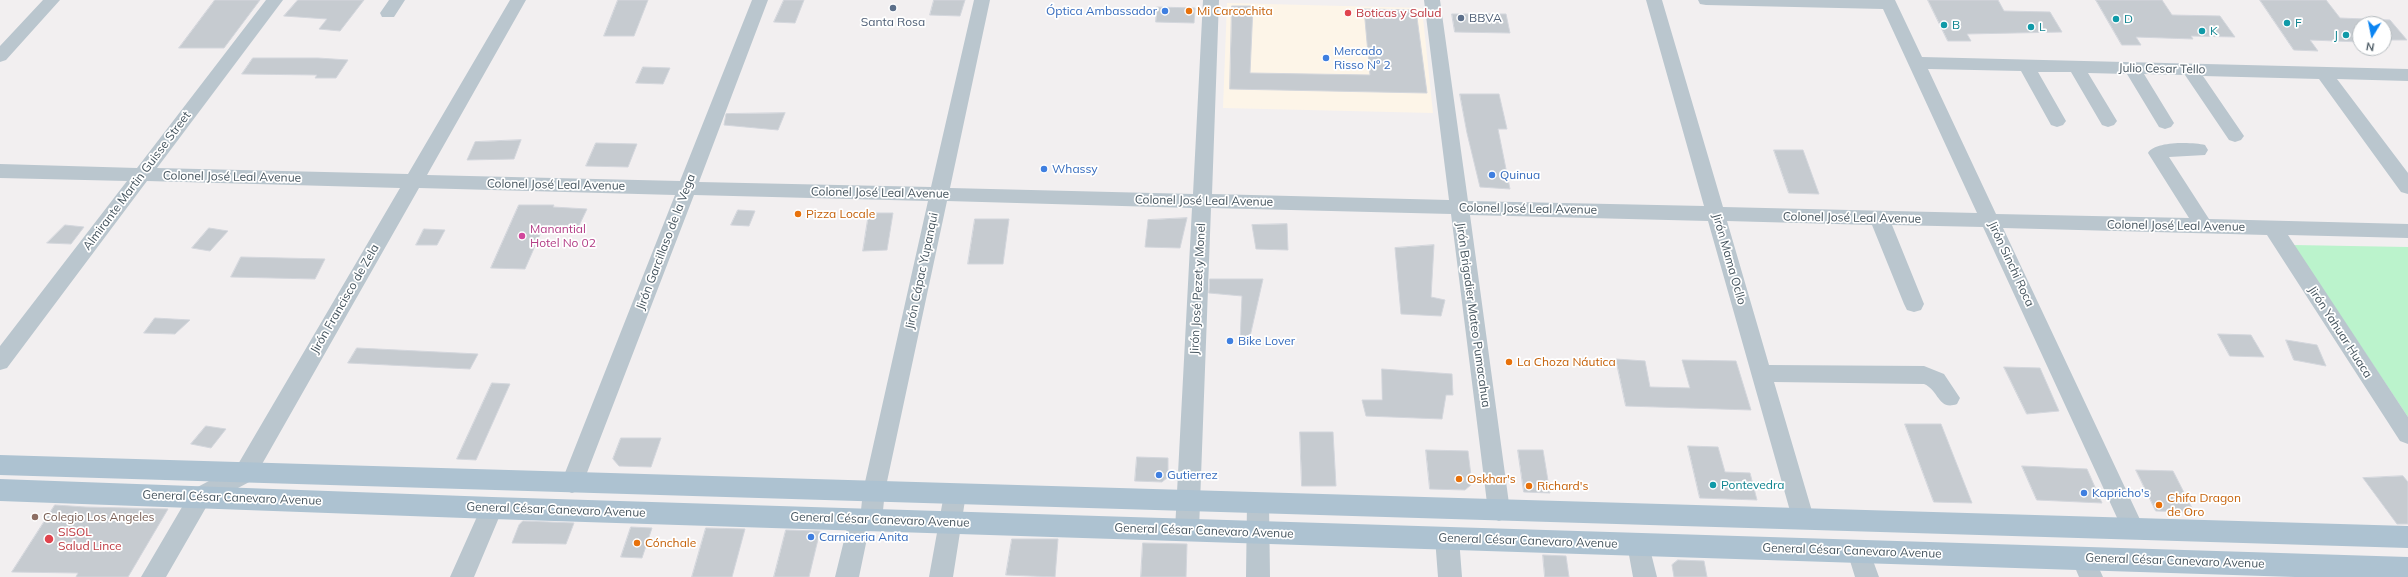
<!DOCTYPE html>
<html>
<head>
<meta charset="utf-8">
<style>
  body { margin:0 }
  #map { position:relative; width:2408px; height:577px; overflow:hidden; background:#f2eff0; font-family:Mulish,sans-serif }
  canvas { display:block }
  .north { position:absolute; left:2352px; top:16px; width:40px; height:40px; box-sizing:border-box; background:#fff; border:1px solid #b5bbbf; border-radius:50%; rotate:190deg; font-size:11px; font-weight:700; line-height:16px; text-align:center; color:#46555f }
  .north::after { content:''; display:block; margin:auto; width:14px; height:18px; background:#0a84f2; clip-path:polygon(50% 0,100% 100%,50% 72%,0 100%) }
</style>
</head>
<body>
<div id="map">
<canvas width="2408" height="577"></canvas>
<div class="north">N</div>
</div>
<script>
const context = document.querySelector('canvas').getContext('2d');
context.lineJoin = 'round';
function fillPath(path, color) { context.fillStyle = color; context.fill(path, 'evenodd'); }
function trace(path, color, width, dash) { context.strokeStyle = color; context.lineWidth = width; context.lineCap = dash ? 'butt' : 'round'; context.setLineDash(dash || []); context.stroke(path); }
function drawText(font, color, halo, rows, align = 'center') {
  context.font = font + ' Mulish,sans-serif'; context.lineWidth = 3.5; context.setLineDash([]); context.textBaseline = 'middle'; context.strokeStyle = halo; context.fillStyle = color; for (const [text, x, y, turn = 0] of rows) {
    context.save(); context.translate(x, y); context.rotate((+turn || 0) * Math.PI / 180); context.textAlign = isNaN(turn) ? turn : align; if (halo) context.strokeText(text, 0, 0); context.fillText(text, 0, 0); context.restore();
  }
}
const commercial = new Path2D(`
  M1227 3 1422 8 1433 113 1223 108Z`);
const green = new Path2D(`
  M2293 245 2408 247V417Z`);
const building = new Path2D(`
  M215 0H260L224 48H179Z
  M298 0H364L340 31 319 29 327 19 284 16Z
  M618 0H648L634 36H604Z
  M784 0H804L795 23 774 22Z
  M934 0H965L960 16 930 15Z
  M1928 0H1998L2004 11 2050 12 2062 32 1967 34 1971 41H1948Z
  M2096 0H2162L2172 15 2220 16 2235 37 2191 36 2193 39 2136 37 2141 45H2122Z
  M2260 0H2326L2340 18 2390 20 2407 40H2384V24H2360V42L2310 40 2318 51 2294 50Z
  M1232 6H1253L1250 73 1370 75 1364 9 1416 10 1427 93 1230 89Z
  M1157 7 1195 8 1194 23 1156 22Z
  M1452 14H1506L1510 33 1455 32Z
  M253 58H318L348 60 336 78H315L317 75 242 74Z
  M643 67 670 68 663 84 636 83Z
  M1460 94H1499L1507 129H1498L1510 189 1480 187 1467 133Z
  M785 113 778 130 724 125 726 114Z
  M521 140 514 159 467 160 475 142Z
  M596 143 637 144 628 167 586 166Z
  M1774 150H1803L1819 194 1789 193Z
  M519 205H554L553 207 587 209 576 232 542 230 525 269 491 268Z
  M738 210 755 211 749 226 731 225Z
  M869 213H893L887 250 863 251Z
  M1187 218 1180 248 1145 247 1148 220Z
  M975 219H1009L1003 264H968Z
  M1287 224 1288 250 1256 249 1252 225Z
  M65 225 84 227 71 244 47 243Z
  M209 228 228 231 210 251 192 248Z
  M424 229 445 230 437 245H416Z
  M1434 245 1431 297 1445 300 1441 316 1401 314 1395 248Z
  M241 257 325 259 315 279 231 277Z
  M1210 279H1263L1249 341 1240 340 1242 296 1209 293Z
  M155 318 190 320 175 334 144 333Z
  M2218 334 2251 335 2264 357 2230 356Z
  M2286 340 2317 345 2326 366 2294 360Z
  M357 348 478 354 470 369 348 363Z
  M1616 359 1645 361 1650 387 1690 388 1682 360 1736 361 1751 410 1626 406Z
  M2004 367 2040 368 2059 411 2027 414Z
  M1382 369 1452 374 1453 395H1446L1442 419 1366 416 1362 400H1382Z
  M492 383 510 384 476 460 457 459Z
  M1905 424H1941L1972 503 1934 502Z
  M206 426 226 429 211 448 191 444Z
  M1300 432H1333L1336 486H1302Z
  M621 438H661L651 467 619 466 613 459Z
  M1688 446 1718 447 1725 472 1750 473 1757 500 1700 498Z
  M1426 450 1468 451 1472 484 1465 490 1430 489Z
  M1518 450H1543L1550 493 1524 492Z
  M1137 457 1168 458V477L1162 482 1135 481Z
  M2022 466 2087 469 2102 503 2037 500Z
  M2136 470 2173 471 2194 512 2156 511Z
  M2403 476 2408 482V524H2397L2363 478Z
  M55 505 85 507 168 509 128 577H76L78 573 12 572Z
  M523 521 574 523 566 544 512 543 519 525Z
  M631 527 652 528 642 558 621 557Z
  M706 528 745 529 732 577H692Z
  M786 530 820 531 809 577H774Z
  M1012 539H1058L1055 577 1006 575Z
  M1143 543 1187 544 1186 577H1141Z
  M1543 555 1566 556 1569 577H1545Z
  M1678 560 1704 561 1707 577H1674L1672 565Z`);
const minor = new Path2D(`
  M43 0H60L6 60 0 62V46Z
  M266 0H283L157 168 408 174 510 0H526L427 175 680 181 752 0H768L699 182 931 187 974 0H990L950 188 1193 194 1203 0H1219L1212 194 1449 200 1424 0H1440L1468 201 1704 206 1646 0H1662L1723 207 1977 213 1883 9 1706 5 1700 4 1698 0H1895L1922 57 2408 69V81L2337 79 2408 173V194L2401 192 2319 79 2203 76 2244 136 2241 140 2235 142 2229 140 2185 75 2144 74 2174 123 2171 127 2165 129 2159 127 2127 74 2088 73 2117 121 2114 125 2108 127 2102 125 2071 72H2038L2066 121 2063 125 2057 127 2051 125 2021 71 1928 69 1996 214 2189 218 2148 153C2155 141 2192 142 2205 145L2208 150 2205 155 2169 157 2209 219 2408 224V238L2288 235 2408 417V444L2400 441 2267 235 2003 228 2144 528 2141 535 2133 538 2125 535 1983 227 1892 225 1924 304 1921 310 1914 312 1907 310 1904 304 1872 225 1727 221 1769 365 1924 366 1944 374 1960 398 1957 404C1938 411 1939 390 1924 384L1774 382 1814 518 1811 525 1803 528 1795 525 1792 518 1708 221 1470 215 1510 511 1507 518 1499 521 1491 518 1488 511 1451 214 1211 208 1199 530 1195 537 1187 540 1179 537 1175 530 1192 208 947 201 885 491 882 520 879 527 869 529 859 577H835L849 520 852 513 861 510 863 491 928 201 694 195 583 483 580 490 572 493 564 490 561 483 675 195 419 188 253 480 208 504 166 577H141L192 490 237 466 400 188 147 181 7 368 0 370V346L127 181 0 178V164L137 168Z
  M389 0H405L394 17H382L380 13Z
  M955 484 963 487 966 494 953 577H929L944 494 947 487Z
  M1258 493 1266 496 1269 503 1270 577H1246L1247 503 1250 496Z
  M492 498 500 501 503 508 474 577H450L484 501Z
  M1447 528 1455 531 1459 538 1462 577H1438L1435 538 1439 531Z
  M1639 534 1647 537 1657 577H1633L1627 544 1631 537Z
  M1859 541 1867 544 1879 577H1855L1847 551 1851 544Z
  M2083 548 2091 551 2103 577H2079L2071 558 2075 551Z`);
const major = new Path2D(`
  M0 455 2408 526V548L0 475Z
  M0 479 492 497 2408 557V577H2295L492 519 0 501Z`);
const markers = [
  [893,8,4,"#5c6f8a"],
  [1165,11,4,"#3f7fe0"],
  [1189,11,4,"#e8710a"],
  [1348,13,4,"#e0444e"],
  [1461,18,4,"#5c6f8a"],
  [2116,19,4,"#0f9aa8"],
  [2287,23,4,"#0f9aa8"],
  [1944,25,4,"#0f9aa8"],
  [2031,27,4,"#0f9aa8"],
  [2202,31,4,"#0f9aa8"],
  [2346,35,4,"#0f9aa8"],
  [1326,58,4,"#3f7fe0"],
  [1044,169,4,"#3f7fe0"],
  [1492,175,4,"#3f7fe0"],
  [798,214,4,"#e8710a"],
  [522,236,4,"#d1479c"],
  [1230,341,4,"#3f7fe0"],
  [1509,362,4,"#e8710a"],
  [1159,475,4,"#3f7fe0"],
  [1459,479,4,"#e8710a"],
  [1713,485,4,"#0f9aa8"],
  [1529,486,4,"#e8710a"],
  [2084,493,4,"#3f7fe0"],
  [2159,505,4,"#e8710a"],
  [35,517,4,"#8d6e63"],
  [811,537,4,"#3f7fe0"],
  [49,539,5,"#e0444e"],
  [637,543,4,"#e8710a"]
];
const shopNames = [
  ["Óptica Ambassador",1157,11,"right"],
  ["Mercado",1334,51],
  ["Risso N° 2",1334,65],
  ["Whassy",1052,169],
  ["Quinua",1500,175],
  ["Bike Lover",1238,341],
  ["Gutierrez",1167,475],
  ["Kapricho's",2092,493],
  ["Carniceria Anita",819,537]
];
const foodNames = [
  ["Mi Carcochita",1197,11],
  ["Pizza Locale",806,214],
  ["La Choza Náutica",1517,362],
  ["Oskhar's",1467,479],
  ["Richard's",1537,486],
  ["Chifa Dragon",2167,498],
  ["de Oro",2167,512],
  ["Cónchale",645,543]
];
const healthNames = [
  ["Boticas y Salud",1356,13],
  ["SISOL",58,532],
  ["Salud Lince",58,546]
];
const serviceNames = [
  ["BBVA",1469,18],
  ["Santa Rosa",893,22,"center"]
];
const cultureNames = [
  ["D",2124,19],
  ["F",2295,23],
  ["B",1952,25],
  ["L",2039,27],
  ["K",2210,31],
  ["J",2338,35,"right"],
  ["Pontevedra",1721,485]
];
const streetNames = [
  ["Julio Cesar Tello",2162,69,1],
  ["Colonel José Leal Avenue",232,177,1],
  ["Almirante Martin Guisse Street",137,181,-53],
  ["Colonel José Leal Avenue",556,185,1],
  ["Colonel José Leal Avenue",880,193,1],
  ["Colonel José Leal Avenue",1204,201,1],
  ["Colonel José Leal Avenue",1528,209,1],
  ["Colonel José Leal Avenue",1852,218,1],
  ["Colonel José Leal Avenue",2176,226,1],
  ["Jirón Garcillaso de la Vega",666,242,-69],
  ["Jirón Mama Ocllo",1729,259,74],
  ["Jirón Sinchi Roca",2011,264,65],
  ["Jirón Cápac Yupanqui",922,271,-78],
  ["Jirón José Pezet y Monel",1198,289,-87],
  ["Jirón Francisco de Zela",345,299,-60],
  ["Jirón Brigadier Mateo Pumacahua",1473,315,82],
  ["Jirón Yahuar Huaca",2340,332,57],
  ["General César Canevaro Avenue",232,498,2],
  ["General César Canevaro Avenue",556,510,2],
  ["General César Canevaro Avenue",880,520,2],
  ["General César Canevaro Avenue",1204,531,2],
  ["General César Canevaro Avenue",1528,541,2],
  ["General César Canevaro Avenue",1852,551,2],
  ["General César Canevaro Avenue",2175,561,2]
];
const hotelNames = [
  ["Manantial",530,229],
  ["Hotel No 02",530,243]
];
const educationNames = [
  ["Colegio Los Angeles",43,517]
];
fillPath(commercial, '#fdf5e8');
fillPath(green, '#bbf3cc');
fillPath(building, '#c6cbd0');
trace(building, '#d3d6dc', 1);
fillPath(minor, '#bac6ce');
fillPath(major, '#adc2d1');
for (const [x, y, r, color] of markers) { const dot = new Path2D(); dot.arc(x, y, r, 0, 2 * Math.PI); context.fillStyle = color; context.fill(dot); trace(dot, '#fff', 1.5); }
drawText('12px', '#366cbe', '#fff', shopNames, 'left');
drawText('12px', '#c56008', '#fff', foodNames, 'left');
drawText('12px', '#be3a42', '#fff', healthNames, 'left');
drawText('12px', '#4e5e75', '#fff', serviceNames, 'left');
drawText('12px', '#0d838f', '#fff', cultureNames, 'left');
drawText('12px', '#46555f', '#fff', streetNames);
drawText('12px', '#b23c85', '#fff', hotelNames, 'left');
drawText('12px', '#785e54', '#fff', educationNames, 'left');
</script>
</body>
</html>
